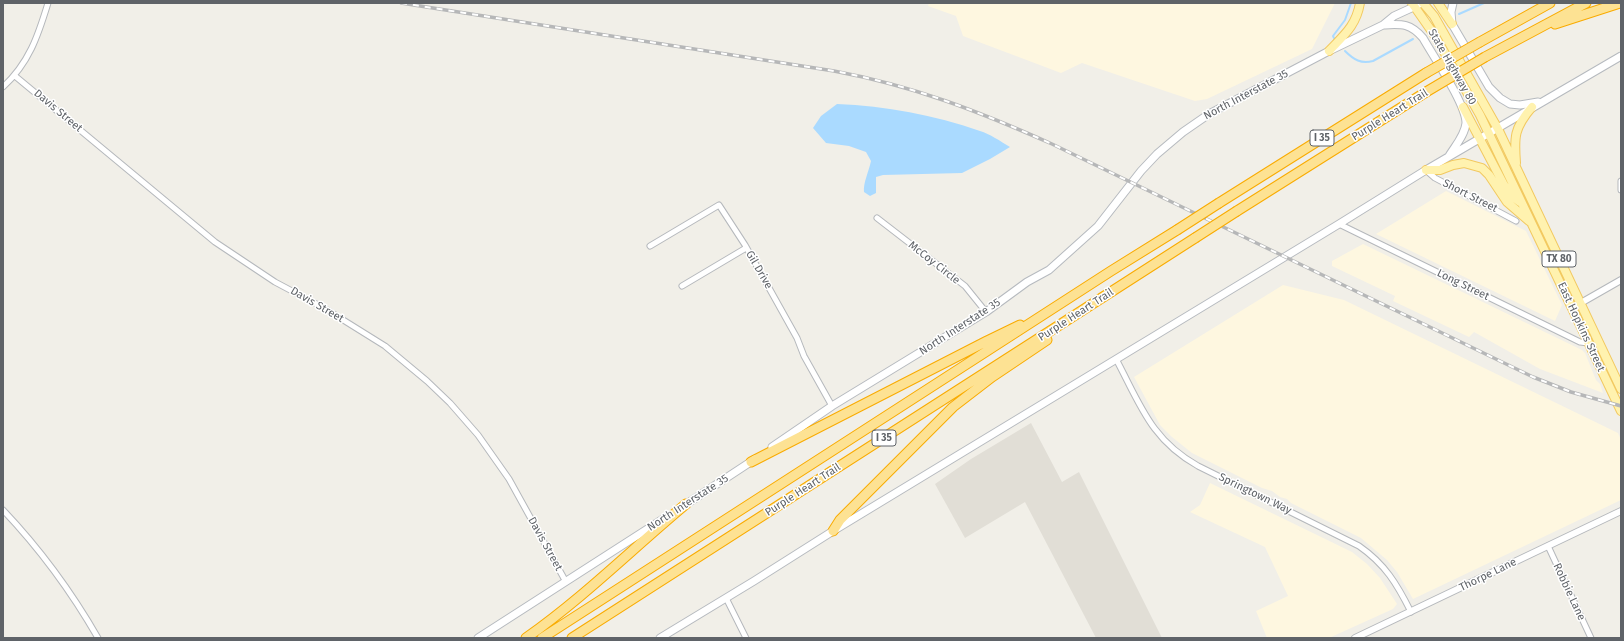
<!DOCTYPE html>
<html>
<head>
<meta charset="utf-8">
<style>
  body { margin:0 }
  #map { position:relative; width:1624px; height:641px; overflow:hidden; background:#f1efe8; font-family:"Fira Sans",sans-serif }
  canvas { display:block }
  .frame { position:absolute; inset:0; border:4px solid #5f6368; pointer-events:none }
</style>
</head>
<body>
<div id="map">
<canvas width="1624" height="641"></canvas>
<div class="frame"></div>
</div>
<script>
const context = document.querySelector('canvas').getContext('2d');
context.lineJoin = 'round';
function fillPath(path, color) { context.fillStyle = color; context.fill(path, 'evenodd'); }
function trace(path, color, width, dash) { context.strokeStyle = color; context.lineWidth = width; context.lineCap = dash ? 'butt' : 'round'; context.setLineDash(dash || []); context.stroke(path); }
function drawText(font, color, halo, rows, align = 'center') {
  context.font = font + ' "Fira Sans",sans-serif'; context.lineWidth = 3; context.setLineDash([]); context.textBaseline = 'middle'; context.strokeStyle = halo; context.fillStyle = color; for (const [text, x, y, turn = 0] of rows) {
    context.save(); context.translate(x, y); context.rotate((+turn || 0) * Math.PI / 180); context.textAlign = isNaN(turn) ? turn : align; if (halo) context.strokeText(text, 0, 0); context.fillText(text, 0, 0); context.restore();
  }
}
const commercial = new Path2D(`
  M929 3H1335L1312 49 1207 99 1195 101 1082 63 1061 73 963 36 956 16 928 6Z
  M1446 191 1526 231 1562 305 1555 321 1376 234Z
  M1363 244 1582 350 1585 353 1596 380 1600 384 1603 393 1540 369 1474 332 1469 337 1393 301 1395 296 1332 266V261Z
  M1283 285 1344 300 1618 433 1621 440V500L1413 599 1397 572 1387 560 1361 538 1291 503 1287 499 1280 497 1272 491 1262 488 1192 453 1172 437 1160 425 1134 377Z
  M1210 483 1352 552 1367 564 1380 578 1397 604 1393 609 1329 638H1267L1256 611 1288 596 1265 547 1190 512 1200 505Z`);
const education = new Path2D(`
  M1031 423 1062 482 1079 472 1162 638H1096L1025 502 965 538 935 484 971 459Z`);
const water = new Path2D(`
  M837 104C886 106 934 115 980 131 990 134 1000 141 1010 147L990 159 962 173 883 175 876 177V193L870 196 864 192C863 183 869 171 871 161L866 152 849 146 826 143 813 128 821 116Z`);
const stream = new Path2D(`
  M1459 14 1484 3
  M1335 40 1333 36 1345 20 1351 3
  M1345 51C1354 60 1361 64 1373 61L1413 39`);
const minor = new Path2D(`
  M15 76 215 242 275 282 324 308 385 346 427 381 450 403 478 435 509 479 566 582
  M3 87C29 63 38 36 48 3
  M1427 171 1435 178 1516 221
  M1621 181V190
  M877 218 965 286 986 312
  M1339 224 1580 342 1588 343
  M650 246 719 205 745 245 797 338 804 356 832 406
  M682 286 746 248
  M1116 359C1140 404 1151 440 1198 466L1359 546C1385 564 1397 584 1411 612
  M3 510C40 549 71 591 98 638
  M1548 546 1591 638
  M726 598 746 638`);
const tertiary = new Path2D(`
  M1572 308 1621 280
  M1355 638 1621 511`);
const secondary = new Path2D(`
  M1453 3 1451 12 1452 24 1489 87 1500 98 1510 104 1520 105 1538 102
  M1383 25C1402 24 1410 23 1423 38 1433 56 1466 104 1466 123 1465 135 1455 146 1449 156
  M772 447 832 406 986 312 1027 282 1049 270 1098 226 1141 171 1157 154 1183 132 1209 114 1329 51 1383 25 1394 16 1418 5
  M682 507 755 459
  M478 638 663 519
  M660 638 754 581 833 531 1339 224 1426 170 1621 56`);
const primary = new Path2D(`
  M1412 3 1435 36 1480 115 1621 411
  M1423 3 1434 16 1498 129 1621 389
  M1438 3 1452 24
  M1329 51C1344 35 1356 26 1360 3
  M1463 107 1504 185 1513 197 1520 202
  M1516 163C1514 137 1514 128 1532 107
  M1426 170H1440L1453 165 1464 163 1482 168 1489 175 1507 202 1529 221`);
const motorway = new Path2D(`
  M1555 24 1620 3
  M1480 42 1550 3
  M1485 57 1586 3
  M1219 203 1426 73
  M1237 211 1426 92
  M751 462 987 341 1020 325
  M833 531 840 520 953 407 992 377 1047 340
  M526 638C583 598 632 549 686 504
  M542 638 1111 271 1177 230
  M572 638 1195 238`);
const rail = new Path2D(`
  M401 3 834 71C914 86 978 111 1052 144L1533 377 1571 392 1621 406`);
const motorwayBridge = new Path2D(`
  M1426 73 1480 42
  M1426 92 1485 57
  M1177 230 1219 203
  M1195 238 1237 211`);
const shields = [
  [1322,138,24],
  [1559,259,34],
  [884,438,24]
];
const shieldNames = [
  ["I 35",1322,138],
  ["TX 80",1559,259],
  ["I 35",884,438]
];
const streetNames = [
  ["State Highway 80",1452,67,60],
  ["North Interstate 35",1246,95,-28],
  ["Davis Street",58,111,40],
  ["Purple Heart Trail",1390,115,-32],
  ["Short Street",1470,196,27],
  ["McCoy Circle",934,263,38],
  ["Gil Drive",759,270,60],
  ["Long Street",1463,285,26],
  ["Davis Street",317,305,30],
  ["Purple Heart Trail",1076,315,-33],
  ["North Interstate 35",960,327,-33],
  ["East Hopkins Street",1581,327,65],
  ["Purple Heart Trail",803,490,-33],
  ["Springtown Way",1255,494,26],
  ["North Interstate 35",688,503,-33],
  ["Davis Street",545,544,61],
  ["Thorpe Lane",1488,575,-26],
  ["Robbie Lane",1569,592,65]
];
fillPath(commercial, '#fef7e0');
fillPath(education, '#e1ded6');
fillPath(water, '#aadaff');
trace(stream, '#aadaff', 2);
trace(minor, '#b5b8bc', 7);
trace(tertiary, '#b5b8bc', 8);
trace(secondary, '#b6babf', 9);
trace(primary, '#f2c960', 10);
trace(motorway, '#f9ab00', 11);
trace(minor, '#fff', 5);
trace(tertiary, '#fff', 6);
trace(secondary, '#fff', 7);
trace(primary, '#fff2af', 8);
trace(motorway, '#fde293', 9);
trace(rail, '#b6b7b8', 3.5);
trace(rail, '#fff', 2, [6]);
trace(motorwayBridge, '#f9ab00', 11, []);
trace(motorwayBridge, '#fde293', 9);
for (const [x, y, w] of shields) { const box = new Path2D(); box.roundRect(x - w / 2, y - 8, w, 16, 3); context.fillStyle = '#fff'; context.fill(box); trace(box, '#5f6368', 1); }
drawText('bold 10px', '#5f6368', null, shieldNames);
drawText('11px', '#5f6368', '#fff', streetNames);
</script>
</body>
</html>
